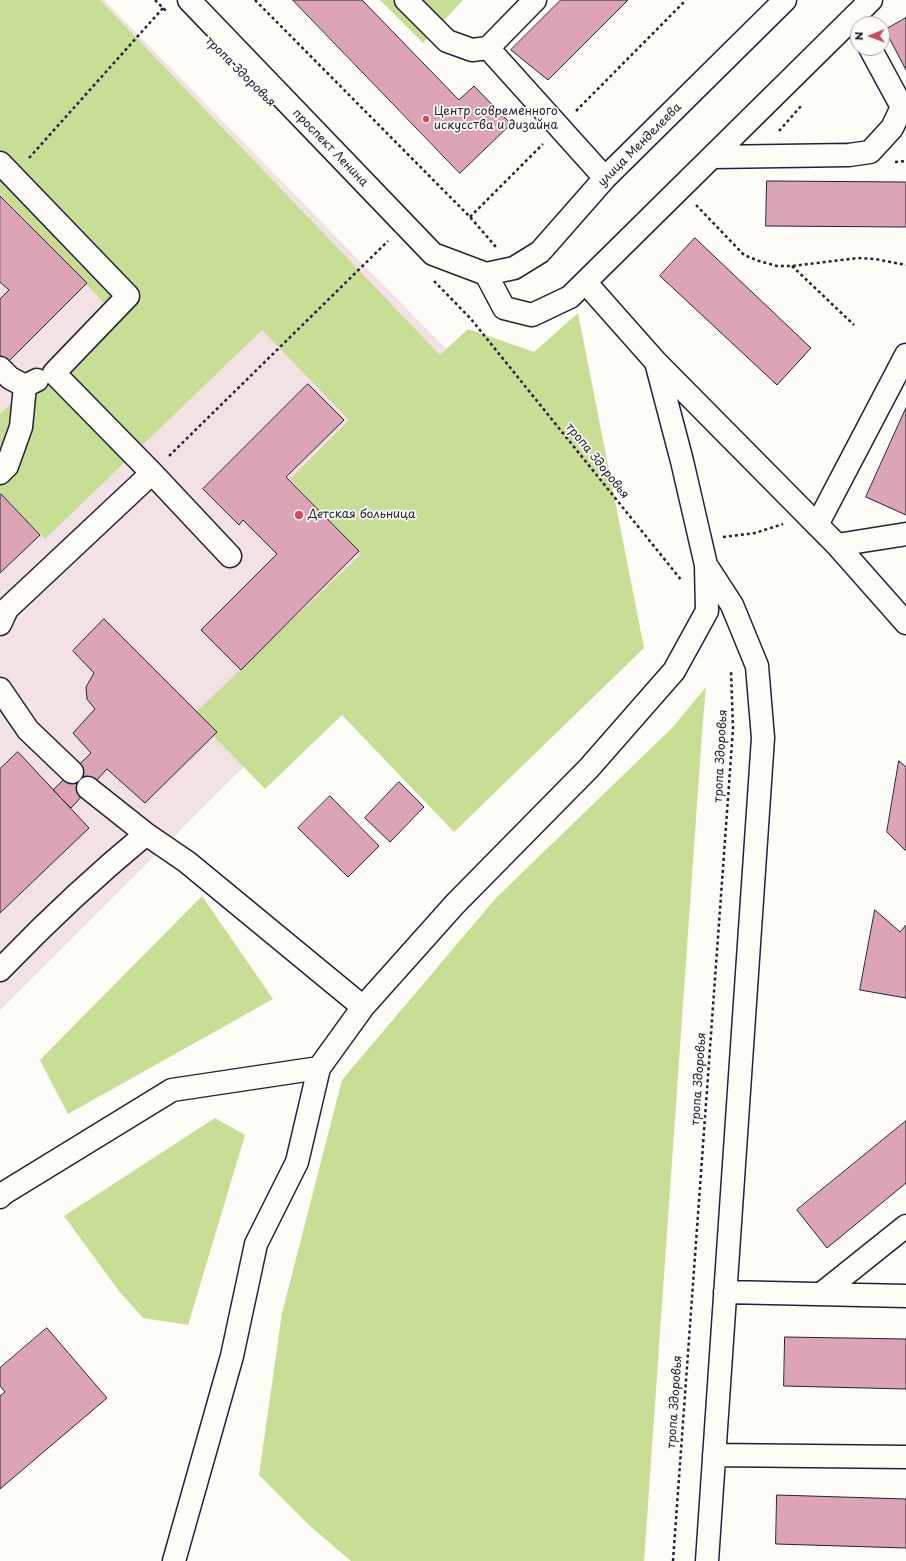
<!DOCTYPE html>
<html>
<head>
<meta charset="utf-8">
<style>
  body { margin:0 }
  #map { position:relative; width:906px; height:1561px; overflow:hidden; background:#fdfcf7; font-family:"Playpen Sans",sans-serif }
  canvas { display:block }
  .north { position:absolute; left:850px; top:16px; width:40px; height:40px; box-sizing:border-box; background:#fdfcf7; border:1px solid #a5a5ac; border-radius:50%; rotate:269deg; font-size:11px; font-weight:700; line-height:16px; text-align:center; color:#22223b }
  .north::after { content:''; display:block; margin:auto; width:14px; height:18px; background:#d1495b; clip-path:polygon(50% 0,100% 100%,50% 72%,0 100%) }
</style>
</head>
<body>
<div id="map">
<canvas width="906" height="1561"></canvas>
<div class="north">N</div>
</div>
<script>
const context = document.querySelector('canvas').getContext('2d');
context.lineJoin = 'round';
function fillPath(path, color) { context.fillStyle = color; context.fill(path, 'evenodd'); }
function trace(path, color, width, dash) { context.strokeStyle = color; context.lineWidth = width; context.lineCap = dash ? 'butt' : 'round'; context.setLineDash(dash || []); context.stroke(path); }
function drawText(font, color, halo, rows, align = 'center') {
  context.font = font + ' "Playpen Sans",sans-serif'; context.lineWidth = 3.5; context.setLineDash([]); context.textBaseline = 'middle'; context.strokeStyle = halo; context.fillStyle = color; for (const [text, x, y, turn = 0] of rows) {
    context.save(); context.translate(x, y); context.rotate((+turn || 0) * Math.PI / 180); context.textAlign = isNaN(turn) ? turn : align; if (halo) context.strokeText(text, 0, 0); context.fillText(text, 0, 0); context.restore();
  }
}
const built = new Path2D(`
  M0 0H104L553 458 0 1011Z`);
const green = new Path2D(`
  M0 0H100L440 355 468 329 534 352 578 313 644 648 454 832 342 715 265 789 193 715 361 554 290 479 349 420 262 330 45 539 0 492V414L110 309 0 194Z
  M380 0H463L423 43Z
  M706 687 702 733 644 1561H351L310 1526 259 1475 282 1313 342 1080 496 898 673 727Z
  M202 896 273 999 68 1114 40 1060Z
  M215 1118 245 1135 188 1325 143 1318 119 1291 64 1216Z`);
const building = new Path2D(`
  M293 0H362L459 100 474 86 511 124 460 173Z
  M561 0H628L548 80 511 50Z
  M906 18V70L885 30Z
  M767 181 906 182V227L766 226Z
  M0 196 87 283 7 363 0 356V299L9 290 0 282Z
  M695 238 811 348 777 385 660 276Z
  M308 384 344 420 286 477 359 551 241 670 201 630 277 554 243 520 239 525 203 489Z
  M906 408V515L866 497Z
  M1 494 40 535 0 573V495Z
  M104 619 217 732 145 803 107 769 71 808 53 790 91 753 73 733 95 709 87 699 86 687 94 673 73 651Z
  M18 752 89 828 0 913V769Z
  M899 761 906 767V851L887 832Z
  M399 782 424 807 390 842 365 818Z
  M330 796 379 846 348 877 298 828Z
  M875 910 900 932 906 925V998L860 990Z
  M906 1121V1183L827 1248 797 1210Z
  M47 1328 107 1398 0 1489V1396L5 1392 0 1386V1368Z
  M785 1337 906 1339V1389L784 1386Z
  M777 1495 906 1499V1548L776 1544Z`);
const path = new Path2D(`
  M155 0 167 12
  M255 0 470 217 496 247
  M576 111 686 0
  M779 131 801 106
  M29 158 163 8
  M895 162 906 161
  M696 205 744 255 759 261 777 266H792L858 258 875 259 906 265
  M470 217 543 144
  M792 266 854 325
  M434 281 471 319 682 581
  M169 456 388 241
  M723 537 755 533 783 524
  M673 1561 733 729 731 670`);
const minor = new Path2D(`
  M189 0 433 254 486 274
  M406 0 447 41 472 50 488 48 605 178
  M488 48 535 0
  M713 157 849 155 870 152 892 128 902 107 870 48
  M0 163 128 296 54 373 152 473 230 556
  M486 274 504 308 532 315 570 297 871 0
  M486 274 514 268 540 252 605 178 785 0
  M656 362 837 545 906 623
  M0 368 10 378 25 386 37 380
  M0 473 7 466 21 427 25 386
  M817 525 906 355
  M837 545 906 534
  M706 565 732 605 757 666 763 738 707 1561
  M0 624 7 609 152 473
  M0 689 28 730 72 772
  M88 788 146 834
  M0 970C46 922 94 877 146 834L187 862 363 1007
  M0 1197 4 1193 172 1090 319 1068
  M725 1292 906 1296
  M821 1294 906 1226
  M714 1455 906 1457
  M174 1561 232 1356 256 1244 297 1162 319 1068 363 1007 455 904 589 768 674 671 707 611 706 565 682 461 656 362 586 283`);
const markers = [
  [426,119,4,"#d1495b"],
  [299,515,5,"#d1495b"]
];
const streetNames = [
  ["тропа Здоровья",240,72,45],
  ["улица Менделеева",640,145,-45],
  ["проспект Ленина",330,148,46],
  ["тропа Здоровья",597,461,51],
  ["тропа Здоровья",721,756,-87],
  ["тропа Здоровья",699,1079,-86],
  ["тропа Здоровья",675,1402,-86]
];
const poiNames = [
  ["Центр современного",434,112],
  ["искусства и дизайна",434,126],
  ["Детская больница",308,515]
];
fillPath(built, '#f3e2e3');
fillPath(green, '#c7de94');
fillPath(building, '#dca4b5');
trace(building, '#22223b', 1);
trace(minor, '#22223b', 25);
trace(path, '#22223b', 2.5, [3, 3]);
trace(minor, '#fdfcf7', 22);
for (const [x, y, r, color] of markers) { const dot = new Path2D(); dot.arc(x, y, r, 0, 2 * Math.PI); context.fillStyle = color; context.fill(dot); trace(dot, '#fdfcf7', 1.5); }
drawText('12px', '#22223b', '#fdfcf7', streetNames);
drawText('12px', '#22223b', '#fdfcf7', poiNames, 'left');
</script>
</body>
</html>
